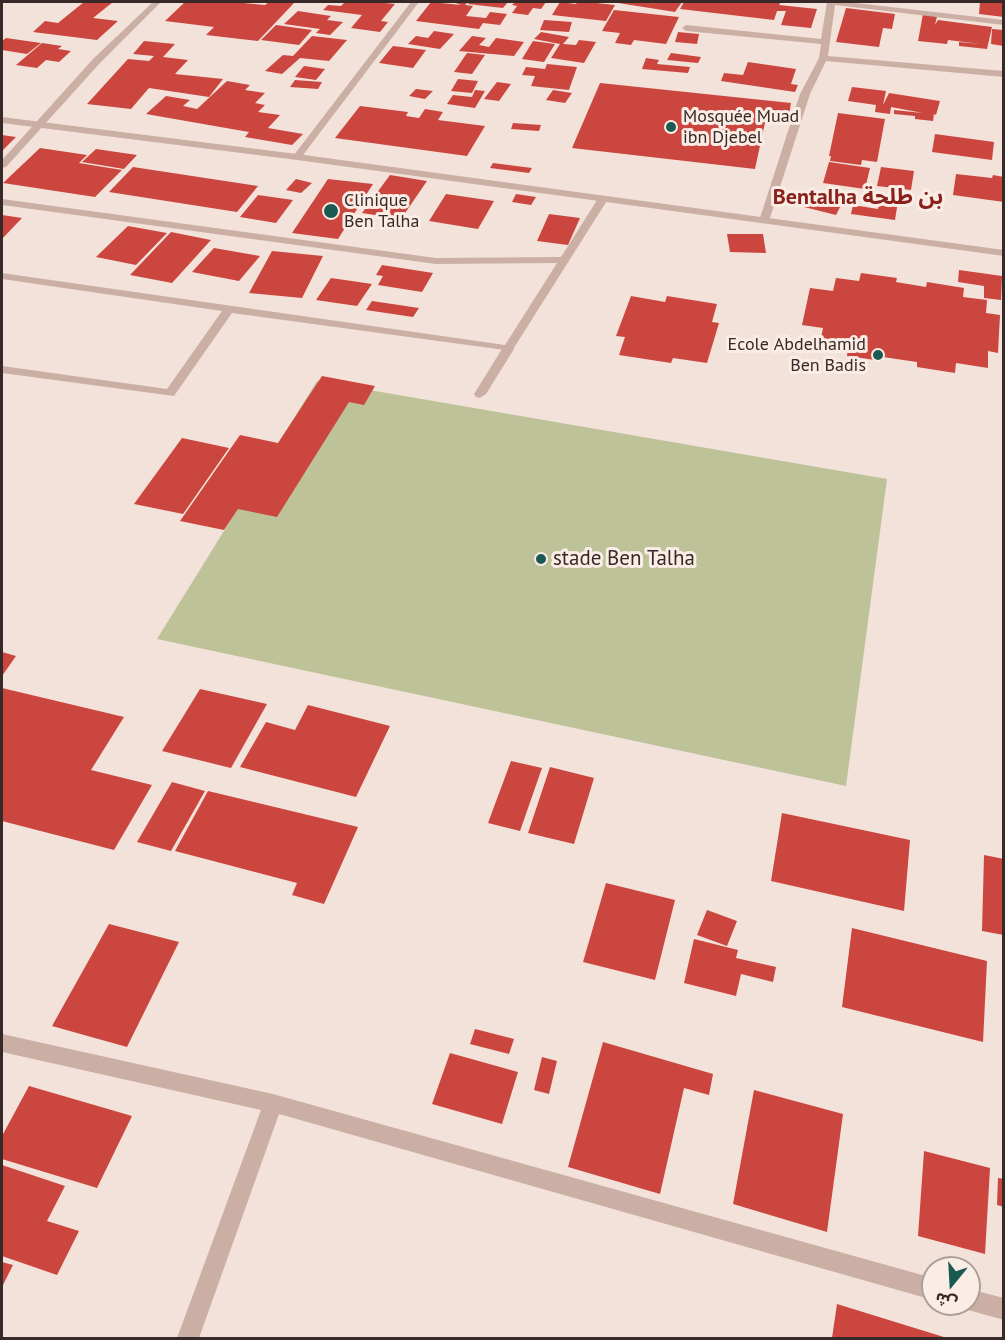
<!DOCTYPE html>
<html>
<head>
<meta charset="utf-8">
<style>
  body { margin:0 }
  #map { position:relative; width:1005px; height:1340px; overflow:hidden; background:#f3e2da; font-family:"PT Sans","Noto Sans Arabic",sans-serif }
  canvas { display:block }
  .frame { position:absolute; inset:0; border:3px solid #372927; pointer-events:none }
  .north { position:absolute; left:921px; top:1256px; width:60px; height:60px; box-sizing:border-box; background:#faede6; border:2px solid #ac9f9a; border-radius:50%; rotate:198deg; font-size:16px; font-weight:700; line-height:24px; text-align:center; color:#372927 }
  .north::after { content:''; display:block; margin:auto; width:21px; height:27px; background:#1b5a52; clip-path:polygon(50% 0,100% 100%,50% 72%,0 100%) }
</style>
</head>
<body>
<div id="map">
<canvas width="1005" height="1340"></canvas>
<div class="frame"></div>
<div class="north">ش</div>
</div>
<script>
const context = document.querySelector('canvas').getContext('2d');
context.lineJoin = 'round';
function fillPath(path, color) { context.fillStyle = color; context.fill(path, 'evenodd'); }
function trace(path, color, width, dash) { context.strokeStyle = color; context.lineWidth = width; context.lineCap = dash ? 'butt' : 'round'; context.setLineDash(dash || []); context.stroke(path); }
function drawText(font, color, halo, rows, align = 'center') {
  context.font = font + ' "PT Sans","Noto Sans Arabic",sans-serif'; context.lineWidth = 6; context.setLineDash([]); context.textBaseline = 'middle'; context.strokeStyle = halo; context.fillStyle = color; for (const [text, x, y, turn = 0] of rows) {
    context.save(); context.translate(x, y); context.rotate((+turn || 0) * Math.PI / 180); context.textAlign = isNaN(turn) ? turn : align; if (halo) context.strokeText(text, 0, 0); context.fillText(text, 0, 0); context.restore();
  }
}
const green = new Path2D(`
  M317 381 887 479 846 786 157 639Z`);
const building = new Path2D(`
  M84 2H113L93 18 118 21 97 40 33 32 45 21 58 23Z
  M185 2H233L265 5 269 2H295L258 41 206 35 214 27 165 21Z
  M345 2H376L395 4 381 21 388 22 380 32 351 28 362 15 323 10 328 5 341 6Z
  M431 2 461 5 453 2H468L465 5 473 6 466 16 486 18 490 12 507 14 500 25 483 23 479 29 416 21Z
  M470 2H508L503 8 468 4Z
  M515 2H546L541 9 533 8 528 15 512 13 517 6 512 5Z
  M560 2 576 4 577 2H587L615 5 606 21 552 15Z
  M612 2H682L675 12Z
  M684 2H781L779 5 817 9 811 28 781 25 786 11H777L774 20 680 9Z
  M980 2H1004V17L979 14Z
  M846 8 895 14 892 29 883 28 879 47 836 42Z
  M614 10 679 17 666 44 634 40 631 45 615 43 620 33 602 31Z
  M298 11 331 16 327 20 343 22 330 35 316 33 320 29 284 24Z
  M923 14 937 16 935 25 938 20 992 27 987 49 959 46V42L981 44 948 40 947 44 918 41Z
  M544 20 572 22 569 32 540 30Z
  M276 25 312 30 299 45 261 40Z
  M992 29 1004 30V46L991 44Z
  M434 31 454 34 440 49 408 44 416 36 428 38Z
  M541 32 569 37 563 44 576 45 579 40 596 42 584 63 551 58 560 44 534 39Z
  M678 32 699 34 697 44 675 42Z
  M312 36 347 40 329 61 300 58 282 74 265 71 283 55 293 56Z
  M472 36 486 38 479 45 489 47 496 38 524 42 514 56 459 51Z
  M6 38 41 43 27 54 2 50V41Z
  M144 41 175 44 163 57 188 60 175 74 223 79 209 97 149 88 131 109 87 104 128 59 149 61 154 56 133 54Z
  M533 41 555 44 544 62 522 59Z
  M42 43 62 46 58 49 71 51 59 62 46 60 37 68 16 65Z
  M393 46 426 50 413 68 379 63Z
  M467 53 485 55 472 74 454 72Z
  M671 53 701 57 698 63 667 60Z
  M646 58 659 60 657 64 690 67 688 73 642 69Z
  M748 62 796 69 791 84 798 85 795 92 721 81 724 73 743 75Z
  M547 64 577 67 569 90 531 86 535 76 522 75 526 67 545 69Z
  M304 66 325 69 316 80 295 77Z
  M458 79 478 81 472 93 451 91Z
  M295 80 322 82 318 89 290 87Z
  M227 81 250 85 245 90 265 93 255 103 265 105 258 112 280 115 268 128 303 134 292 145 245 137 249 132 146 114 166 96 190 100 183 106 197 109Z
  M497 82 511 84 499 101 484 99Z
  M600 83 791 103 788 121 766 118 755 169 572 148Z
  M852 87 886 91 883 105 889 93 940 101 936 115 934 114 933 121 915 119V116L894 114V110L923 113 891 107 890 114 875 112 876 105 848 101Z
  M416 89 433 91 425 99 409 96Z
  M475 90 485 91 475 108 447 104 453 95 472 97Z
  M553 90 572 93 565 103 546 100Z
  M360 106 408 112 406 116 419 118 425 109 443 112 438 120 485 126 467 156 335 138Z
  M838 113 885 119 877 162 862 160 861 165 830 161 831 156H829Z
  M513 123 541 125 539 131 511 129Z
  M935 134 994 142 992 160 932 152Z
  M2 135 16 137 2 151Z
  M40 148 87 155 79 163 122 170 95 197 3 183Z
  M96 149 137 155 124 169 82 162Z
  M829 162 870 168 865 189 823 183Z
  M493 163 532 168 529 173 490 168Z
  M133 167 258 186 237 212 109 192Z
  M881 167 914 171 911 190 877 186Z
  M956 174 992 178 993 175 1004 177V202L953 195Z
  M390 175 427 181 401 219 362 213Z
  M296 179 312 183 301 193 286 190Z
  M328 179 373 184 338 239 292 233Z
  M826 191 853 197 848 206 841 205 836 215 804 207 809 199 819 201Z
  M446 194 494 201 478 229 429 221Z
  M516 194 536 197 531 205 512 202Z
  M258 195 293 200 276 223 240 217Z
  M880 199 898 201 895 220 851 214 853 205 878 209Z
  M549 214 580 218 568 245 537 241Z
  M2 215 22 218 2 239Z
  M128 226 167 233 136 265 96 257Z
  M171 232 211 240 172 283 130 275Z
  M727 234H763L766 253 730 252Z
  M214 248 260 256 239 281 192 272Z
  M272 251 323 256 302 298 249 293Z
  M382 265 433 273 422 292 378 285 383 276 376 275Z
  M959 270 1002 276 1001 300 984 298V286L958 282Z
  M861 273 897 278 896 282 926 287 927 282 964 288 963 297 987 300 986 313 1000 315 998 353 988 351V368L956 363 955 373 917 367V362L883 357 882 361 847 356 848 347 820 343 823 328 802 325 810 288 833 291 836 278 859 281Z
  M331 278 372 284 357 306 316 300Z
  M631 296 665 302 667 296 717 304 712 322 719 323 707 363 673 358 671 363 619 355 625 337 616 336Z
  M372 301 419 308 413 317 366 310Z
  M322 376 375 386 364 405 349 402 277 517 238 509 224 530 180 521 240 435 278 443Z
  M182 438 229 448 183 514 134 504Z
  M2 652 16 656 2 676Z
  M2 688 124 717 91 770 152 785 114 850 2 821Z
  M200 689 267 704 231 768 162 751Z
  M308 705 390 726 356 797 240 767 266 722 295 730Z
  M511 761 542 768 520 831 488 823Z
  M550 767 594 778 574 844 528 833Z
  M172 782 205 791 171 851 137 842Z
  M208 791 358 827 324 904 292 895 297 883 175 851Z
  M782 813 910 840 904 911 771 881Z
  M984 855 1004 859V935L982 931Z
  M606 883 675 900 655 980 583 962Z
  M707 910 737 921 727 946 697 935Z
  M109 924 179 942 127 1047 52 1026Z
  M852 928 987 961 983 1042 842 1007Z
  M694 939 738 950 736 958 776 967 773 982 741 974 736 996 684 983Z
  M475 1029 514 1039 509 1054 470 1044Z
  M603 1042 713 1074 709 1095 684 1088 660 1194 568 1167Z
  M450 1053 518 1072 502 1124 432 1104Z
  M542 1057 557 1061 549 1094 534 1090Z
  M29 1086 132 1116 97 1188 2 1159V1136Z
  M754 1090 843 1114 827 1232 733 1204Z
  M924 1151 990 1168 985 1254 918 1236Z
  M2 1165 65 1186 47 1221 79 1231 57 1275 2 1256Z
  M998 1178 1004 1179V1207L997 1205Z
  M2 1262 13 1265 2 1287Z
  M837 1304 947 1338H832Z`);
const service = new Path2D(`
  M508 345 514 349 486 394 480 398 476 397 474 394 502 349Z`);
const minor = new Path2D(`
  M153 2H161L100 63 6 167 2 168V160L93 59Z
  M411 2H419L300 159H294V155Z
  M827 2H847L1004 20V25L835 5 828 56 1004 71V77L826 61 810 94 769 221 760 223 759 221 800 94 819 58 821 44 686 31 682 28 686 25 821 39Z
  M603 196 608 199 512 351 232 313 174 396 2 373V366L167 389 222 311 2 279V273L505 345 557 263 436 264 2 205V199L436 258 561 257 599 197Z
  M2 1034 273 1094 933 1278V1300L279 1114 199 1338H177L261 1110 2 1052Z
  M969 1289 1004 1298V1320L961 1308 960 1304H969Z`);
const tertiary = new Path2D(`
  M2 117 297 154 1004 250V256L297 160 2 123Z`);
const markers = [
  [671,127,6,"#1b5a52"],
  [331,211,8,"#1b5a52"],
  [878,355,6,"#1b5a52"],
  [541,559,6,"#1b5a52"]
];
const farPoinames = [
  ["Mosquée Muad",683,117],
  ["ibn Djebel",683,138],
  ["Clinique",344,201],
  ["Ben Talha",344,222],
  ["Ecole Abdelhamid",866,345,"right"],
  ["Ben Badis",866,366,"right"]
];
const poiNames = [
  ["stade Ben Talha",553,559]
];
const farDistrictnames = [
  ["Bentalha بن طلحة",858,198]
];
fillPath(green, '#bdc299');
fillPath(building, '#cb463f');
fillPath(service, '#cbafa5');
fillPath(minor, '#cbafa5');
fillPath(tertiary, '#cbafa5');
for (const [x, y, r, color] of markers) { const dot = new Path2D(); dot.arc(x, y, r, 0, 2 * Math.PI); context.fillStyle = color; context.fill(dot); trace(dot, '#faede6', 2); }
drawText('18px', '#372927', '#faede6', farPoinames, 'left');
drawText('21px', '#372927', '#faede6', poiNames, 'left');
drawText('bold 22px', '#89211c', '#faede6', farDistrictnames);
</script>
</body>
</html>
